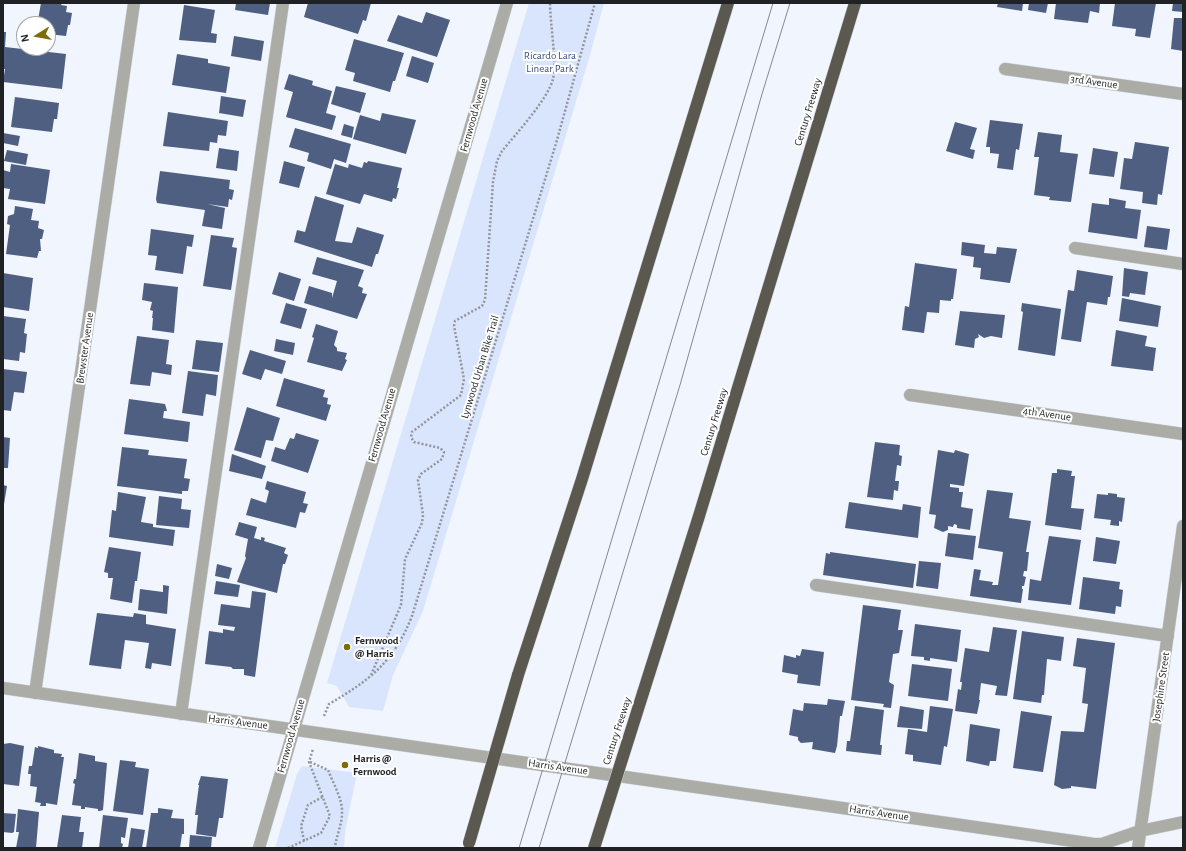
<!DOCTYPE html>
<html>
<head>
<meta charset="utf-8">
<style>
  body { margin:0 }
  #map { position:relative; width:1186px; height:851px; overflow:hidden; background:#f1f5fe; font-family:"Alegreya Sans",sans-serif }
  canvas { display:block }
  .frame { position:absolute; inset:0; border:4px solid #1f2124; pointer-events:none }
  .north { position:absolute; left:16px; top:16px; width:40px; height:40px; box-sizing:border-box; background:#fff; border:1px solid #a5a6a7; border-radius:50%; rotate:259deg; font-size:11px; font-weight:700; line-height:16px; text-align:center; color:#1f2124 }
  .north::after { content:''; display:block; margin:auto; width:14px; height:18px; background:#7d6b05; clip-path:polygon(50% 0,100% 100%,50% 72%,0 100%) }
</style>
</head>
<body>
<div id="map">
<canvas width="1186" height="851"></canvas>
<div class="frame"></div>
<div class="north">N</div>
</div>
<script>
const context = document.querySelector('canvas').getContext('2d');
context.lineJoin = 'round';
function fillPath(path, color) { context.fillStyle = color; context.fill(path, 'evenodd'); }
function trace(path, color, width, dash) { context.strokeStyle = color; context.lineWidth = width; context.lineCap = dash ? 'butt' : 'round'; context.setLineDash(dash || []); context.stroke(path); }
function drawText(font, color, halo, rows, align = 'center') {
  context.font = font + ' "Alegreya Sans",sans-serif'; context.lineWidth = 4; context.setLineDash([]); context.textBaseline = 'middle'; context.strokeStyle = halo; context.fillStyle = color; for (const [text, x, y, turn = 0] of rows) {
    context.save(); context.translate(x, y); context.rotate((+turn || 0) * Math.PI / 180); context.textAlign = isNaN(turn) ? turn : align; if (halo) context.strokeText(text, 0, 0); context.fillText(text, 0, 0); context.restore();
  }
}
const green = new Path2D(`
  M529 3H604L590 55 423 611 393 675 383 711 349 707 337 686 327 683Z
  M302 766 357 773 345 832 344 848H275L297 774Z`);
const building = new Path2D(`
  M41 3H62L61 5 67 6 66 12 72 13 70 25H68L66 36 48 34V24H35L36 19 38 20Z
  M236 3H270L268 15 235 10Z
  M308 3H371L366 21 363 20 358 34 304 17Z
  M998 3H1023L1022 11 997 7Z
  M1029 3H1048L1046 13 1028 10Z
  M1056 3H1100L1099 13 1090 11 1088 23 1054 19Z
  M1115 3H1156L1150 38 1135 36 1136 29 1112 26Z
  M1173 3H1183V12L1172 11Z
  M184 5 215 10 211 33 217 34 216 43 179 40Z
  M426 12 450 20 437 57 387 41 398 15 422 23Z
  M1174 18H1183V51L1171 49Z
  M3 32H6L5 47 66 54 62 89 3 82 5 69H3Z
  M234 36 264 41 261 61 231 56Z
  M354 39 404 53 395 81H393L390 92 353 81 355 73 345 70Z
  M177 54 208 59V63L230 67 226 93 172 85Z
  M412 56 434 63 428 83 406 76Z
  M289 74 313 81 312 85 332 91 326 113 336 116 332 130 286 117 293 92 284 89Z
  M336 86 366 93 360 113 331 104Z
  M221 96 246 100 243 117 219 113Z
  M15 97 59 103 57 119H54L52 132 11 127Z
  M168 112 228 121 226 136 218 135 217 143 210 142 209 151 163 146Z
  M382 113 416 120 406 154 353 139 360 115 380 121Z
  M990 120 1023 124 1019 150 1016 149 1013 170 997 168 999 154 990 153V147H986Z
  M955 122 977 128 970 149 975 150 973 159 946 151Z
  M344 124 354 127 352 138 341 135Z
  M295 128 351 144 346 163 334 159 331 169 307 161 309 153 289 147Z
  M1038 132 1062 135 1060 152 1078 154 1071 202 1049 200 1050 197 1034 195 1039 157H1034Z
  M3 133 20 136 18 146 3 143Z
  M1135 142 1169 147 1162 195 1158 194 1157 205 1142 203 1143 192 1120 189 1124 158 1132 159Z
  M219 148 239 151 237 171 216 168Z
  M1093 148 1118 152 1114 177 1089 174Z
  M7 150 28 154 26 165 4 161Z
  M284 161 305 167 299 188 279 183Z
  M368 161 402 168 397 188H399L396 199 393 198 392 202 364 194 360 204 326 194 335 164 348 168 349 164 362 168 364 162 367 163Z
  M11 164 50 170 45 204 8 199 10 189 3 188V170L10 172Z
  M160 171 230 180 229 189 234 190 232 200 229 199 228 207 207 204 225 208 222 229 202 226 205 210 157 203 156 199Z
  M315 196 344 205 335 241 352 243 357 227 384 235 378 254H376L372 267 294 242 297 230 305 232Z
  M1109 198 1126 201 1125 208 1141 210 1137 239 1088 232 1092 203 1109 205Z
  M15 206 33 209 31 220 39 221 38 228 44 230 42 239H40L41 251H39L37 258 6 254 10 225 7 224 8 216 14 214Z
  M1147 226 1170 229 1167 250 1144 247Z
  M151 229 194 235 192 247 187 246 183 274 155 270 157 256 148 255Z
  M211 235 234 238 232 247 237 248 231 290 203 286Z
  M962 242 985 245 984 253 996 254 997 247 1017 249 1010 283 980 279 981 268 973 267 974 257 961 255Z
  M317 257 364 270 358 286 363 288 362 293 367 294 357 319 304 303 309 286 332 293V298L337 281 312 274Z
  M915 263 957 269 953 299H951V301L940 300 939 313 927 312 924 333 902 330 905 306 909 307Z
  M1124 268 1148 272 1145 295 1130 293 1129 297 1122 296Z
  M1077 270 1113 276 1110 297H1108L1107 305 1087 302 1081 342 1061 339 1068 290 1074 291Z
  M279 272 301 279 294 301 272 294Z
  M3 273 33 278 29 311 3 307Z
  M144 283 178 287 174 333 152 330 153 318H152L153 311 150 310 152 302 142 300Z
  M1122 298 1161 306 1158 327 1119 321Z
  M286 303 307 309 301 329 280 323Z
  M1022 303 1061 309 1055 356 1018 350 1023 312 1021 311Z
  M960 311 1005 315 1002 338 991 336 984 338 978 334 979 337 975 339 974 348 955 345Z
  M3 316 26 319 24 333 27 334 25 353 20 352 19 361 3 359Z
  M316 324 338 331 334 345 337 348V351L347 353 345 359 347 360 342 371 307 362 314 338 312 337Z
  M1116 330 1147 336 1145 346 1156 348 1153 371 1111 366Z
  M137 336 169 340 166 364 172 365 171 375 152 372 150 386 130 384Z
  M276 339 295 343 293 355 274 351Z
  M196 340 223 343 219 372 192 369Z
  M250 350 286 361 282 374 265 369 261 380 242 374Z
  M3 369 27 372 24 393 14 392 11 411 3 410Z
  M188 371 218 375 216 396 206 394 203 416 182 413Z
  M284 378 325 390 323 397 328 398 327 404 331 405 326 421 276 406Z
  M129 399 165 404 167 411H164L163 418 190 422 188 442 124 434Z
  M247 407 280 418 273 441 266 440 261 458 234 450Z
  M296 433 319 440 308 473 271 461 275 447 285 450 290 438 294 439Z
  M3 437 10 438 8 468H3Z
  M875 442 900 445 899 455 902 456 901 466 897 465 895 481H899L898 491 894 490 893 500 867 497Z
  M122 447 149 450 148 455 187 459 184 478 190 479 188 491H182V494L117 486Z
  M938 450 954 453 955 450 969 454 964 486 950 484V487L959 488V492H963L961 507 973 509 970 530 957 528V525L954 524 953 527 948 526V530L943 532 934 528 936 515 929 514Z
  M232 454 266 466 262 479 229 471Z
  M1057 469 1072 471 1071 476H1075L1071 508 1084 509 1081 530 1045 525 1052 473H1057Z
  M267 481 306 492 303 503 308 504 305 513 300 512 296 528 246 515 251 498 266 503 269 491 265 489Z
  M3 485 7 486 4 504H3Z
  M987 490 1013 493 1009 518 1031 521 1026 552H1029L1027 571H1024L1023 576 1026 577 1024 586H1022V589H1023L1021 603 970 596 974 569 981 570 979 580 993 582 992 585H998L1003 552 978 548Z
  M118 492 146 497 141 522 153 524V527L175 530 173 546 109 537 112 510 116 511Z
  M1108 493 1117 494V497L1125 498 1122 522 1119 521V526L1110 525 1111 520 1094 518 1097 494 1108 495Z
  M159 496 182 499 181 509 191 510 189 528 156 525Z
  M849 502 902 510 903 504 921 507 918 538 845 528Z
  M239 522 257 527 254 538 261 540V537L265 538 264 541 286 548 284 553 288 555 285 564H283L277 593 237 582 246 558 245 556 248 539 235 535Z
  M948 533 976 536 973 560 945 556Z
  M1049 536 1081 540 1071 605 1028 600 1030 579 1041 581Z
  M1096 537 1120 541 1116 564 1093 561Z
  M109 547 141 552 137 581H135L132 603 110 599 113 578H108V573L104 572Z
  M830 552 916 564 913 588 823 575 826 553 830 554Z
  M919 561 941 563 938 589 916 586Z
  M217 564 232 568 229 579 215 576Z
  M1083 577 1120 582 1119 589 1123 590 1121 607 1116 606 1115 614 1079 609Z
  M216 581 240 585 238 597 214 594Z
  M163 585 169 586 167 614 138 610 140 589 163 592Z
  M252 591 266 593 255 677 244 675V669H233L231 667 205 664 209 631 223 633V629L234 631 235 627 218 625 221 604 250 608Z
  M863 605 901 610 898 630H903L899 653 893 654 889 682 894 685 891 708 883 707 884 704 851 700Z
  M97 613 133 617 134 613 146 615V624L176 629 171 666 152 663 151 669 145 668 149 643 125 640 121 669 89 665Z
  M915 624 961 630 957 662 930 658V661L924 660V657L911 656Z
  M993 627 1017 630 1007 696 995 695 997 686 981 683 979 700H980L977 714 955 711 958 689 961 690 962 682H960L965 648 989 652Z
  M1022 631 1064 637 1061 661 1047 659 1044 695H1042L1041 703 1013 699Z
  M1077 638 1115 643 1096 789 1071 786V788L1062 789 1054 785 1061 731 1084 732 1088 704 1082 703 1086 668 1073 666Z
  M802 649 824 652 820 686 797 683 798 675 782 672 784 655 796 658V655L800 656Z
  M912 664 952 669 948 701 908 696Z
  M828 699 845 701 842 716H840L837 746 835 753 812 749 813 742 801 743 798 740V737L789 735 793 709 803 711 804 703 827 705Z
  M855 706 884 710 880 745H882L881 755 846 751 847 741H850Z
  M900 706 924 710 922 729 897 727Z
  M930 706 953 709 947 747 944 746 941 765 913 761V755L905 754 908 729 927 732Z
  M1021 711 1052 716 1043 772 1013 768Z
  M970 724 1000 729 996 761H990L989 766 966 761Z
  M10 743 24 746 19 786 3 784V744Z
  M38 746 54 750V753L62 754 61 757H64L57 805 46 803V806H40L41 803 35 802 37 787 30 786 31 774H28L29 766H32L35 747 38 748Z
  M79 753 95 756V761L107 763 103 810 100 811H98V809L85 807V809H81V806L72 805 75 784 73 783 74 779H76Z
  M120 760 136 762 135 767 149 769 143 815 113 811Z
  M201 776 228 779 223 818H219L216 837 196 834 198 815H195L199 785H198Z
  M158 808 173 810 171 818 184 819V834H182L180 848H146L151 813H158Z
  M18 809 39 812 36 848H16L19 832H16Z
  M3 813 16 814 14 832 12 833 3 832Z
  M62 815 81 817 79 832H84L82 848H57Z
  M103 815 128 818 125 838 121 837V843L123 844 122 848H99Z
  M131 828 145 830 142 848H128Z
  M190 835 212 837 211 848H189Z`);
const path = new Path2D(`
  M371 675 401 605 405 559 422 523 423 515 418 480 421 474 442 459 444 452 440 448 414 442 411 437 412 432 461 395 464 379 454 326 455 321 482 306 485 300 493 182 497 161 502 151C516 134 548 99 553 79 557 62 550 23 550 3
  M324 716 329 704C370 680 394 662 412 616L557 140 595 3
  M310 762 328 770C333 783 343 800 342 813 342 825 336 836 335 848
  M304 841 301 826 308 805 324 796
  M288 848 321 833 330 816 309 762 313 749`);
const minor = new Path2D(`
  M1005 69 1183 94
  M1075 248 1183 264
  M910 395 1183 434
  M816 585 1168 636
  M3 688 1094 844H1102L1140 831 1183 822
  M35 693 134 3
  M181 714 283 3
  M259 848 507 3
  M1138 848 1183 526`);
const highway = new Path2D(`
  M518 675 582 479 728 3
  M643 693 699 516 855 3`);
const tram = new Path2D(`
  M519 848 773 3
  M539 848 680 385 762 94 790 3`);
const highwayBridge = new Path2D(`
  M469 843 518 675
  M594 848 643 693`);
const markers = [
  [347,647,4,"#7d6b05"],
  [345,765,4,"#7d6b05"]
];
const parkNames = [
  ["Ricardo Lara",550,56],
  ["Linear Park",550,69]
];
const streetNames = [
  ["3rd Avenue",1094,82,8],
  ["Century Freeway",808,112,-73],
  ["Fernwood Avenue",474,115,-74],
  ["Brewster Avenue",85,348,-82],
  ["Lynwood Urban Bike Trail",480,367,-73],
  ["4th Avenue",1047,414,8],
  ["Century Freeway",714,422,-73],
  ["Fernwood Avenue",382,425,-74],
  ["Josephine Street",1161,687,-82],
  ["Harris Avenue",238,722,7],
  ["Century Freeway",617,731,-72],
  ["Fernwood Avenue",291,736,-74],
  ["Harris Avenue",558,767,8],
  ["Harris Avenue",879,813,8]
];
const poiNames = [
  ["Fernwood",355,641],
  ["@ Harris",355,654],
  ["Harris @",353,759],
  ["Fernwood",353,772]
];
fillPath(green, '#d9e5fd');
fillPath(building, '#4e5f82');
trace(minor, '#cfd3db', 13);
trace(highway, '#cfd3db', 13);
trace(path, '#92959c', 2.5, [2, 2]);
trace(minor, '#acaca7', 12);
trace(highway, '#5b594f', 12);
trace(tram, '#86888e', 1);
trace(highwayBridge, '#cfd3db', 13, []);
trace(highwayBridge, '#5b594f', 12);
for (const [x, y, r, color] of markers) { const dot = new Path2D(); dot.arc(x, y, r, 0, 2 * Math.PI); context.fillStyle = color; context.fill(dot); trace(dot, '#fff', 1.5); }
drawText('11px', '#395184', '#fff', parkNames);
drawText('11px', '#1f2124', '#fff', streetNames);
drawText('bold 11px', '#1f2124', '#fff', poiNames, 'left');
</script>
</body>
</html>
